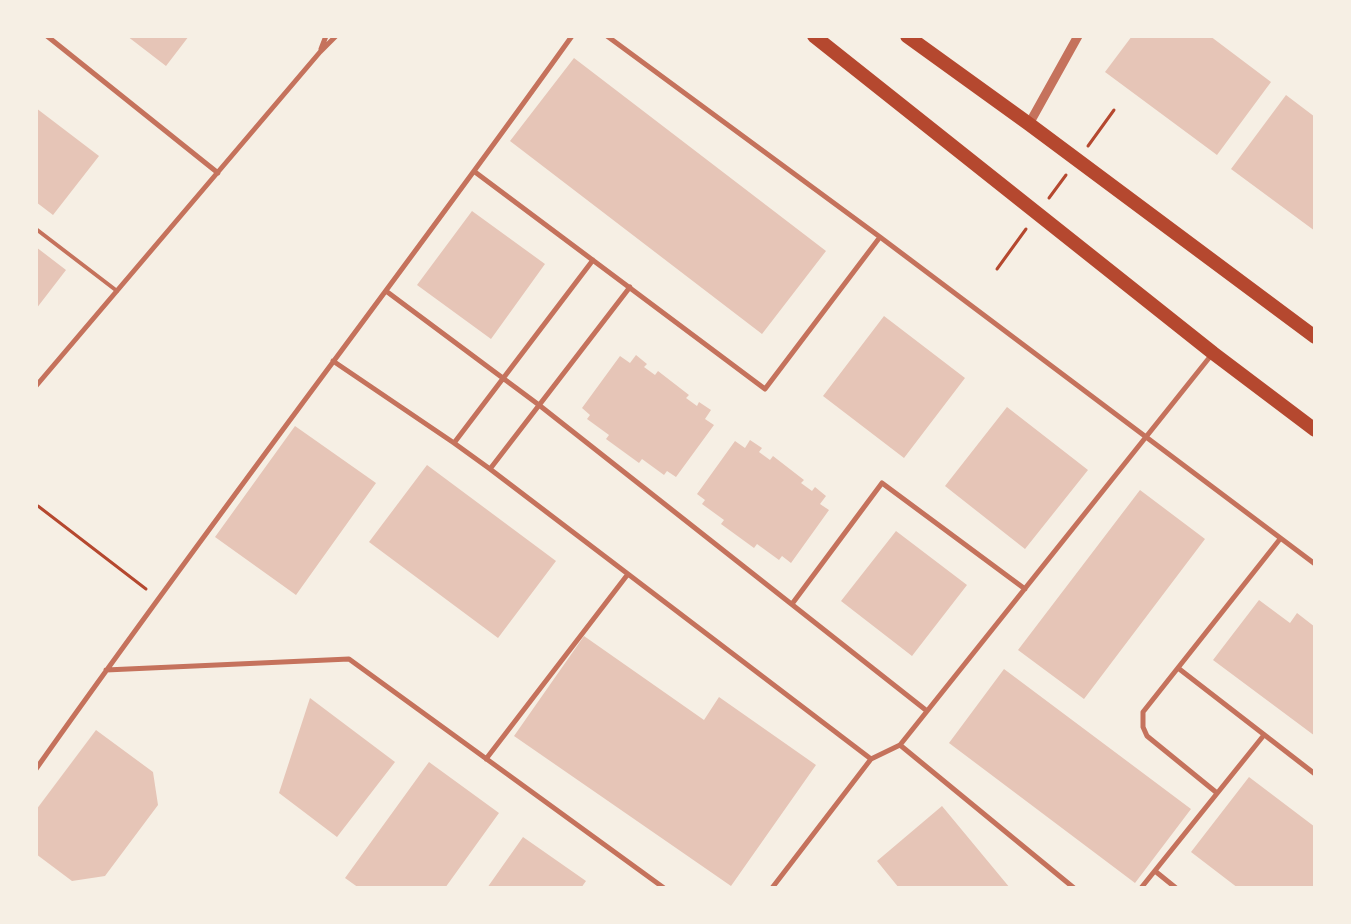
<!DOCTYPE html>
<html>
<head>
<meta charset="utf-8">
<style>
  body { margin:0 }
  #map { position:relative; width:1351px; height:924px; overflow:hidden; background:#f6efe4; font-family:Rubik,sans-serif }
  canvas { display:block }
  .frame { position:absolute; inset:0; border:38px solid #f6efe4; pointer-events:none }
</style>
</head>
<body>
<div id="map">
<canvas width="1351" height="924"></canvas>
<div class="frame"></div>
</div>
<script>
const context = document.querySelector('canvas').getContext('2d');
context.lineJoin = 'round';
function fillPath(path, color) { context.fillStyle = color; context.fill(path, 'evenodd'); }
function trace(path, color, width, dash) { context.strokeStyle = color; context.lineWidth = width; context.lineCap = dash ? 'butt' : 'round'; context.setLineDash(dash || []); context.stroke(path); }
const building = new Path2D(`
  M127 36H189L166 66Z
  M1132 36H1210L1271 82 1217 155 1105 72Z
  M574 58 826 251 762 334 510 141Z
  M1286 95 1315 117V231L1231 169Z
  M36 108 99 156 53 215 36 202Z
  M472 211 545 264 491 339 417 285Z
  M36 247 66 270 36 309Z
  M884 316 965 378 904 458 823 396Z
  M636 355 647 364 644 367 655 375 658 371 689 395 686 398 697 406 699 402 711 410 705 419 714 425 676 477 667 471 664 475 642 459 639 463 606 439 609 435 587 419 590 415 582 408 620 356 630 363Z
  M1007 407 1088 470 1025 549 945 486Z
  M295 426 376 483 296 595 215 537Z
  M750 440 762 448 759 452 770 460 773 456 804 480 801 483 812 491 815 487 826 496 820 504 829 510 791 563 782 556 779 560 757 544 754 548 721 524 724 520 702 504 705 500 697 494 735 441 745 448Z
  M427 465 556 561 498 638 369 542Z
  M1140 490 1205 539 1084 699 1018 650Z
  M896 531 967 585 912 656 841 601Z
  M1259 600 1290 623 1297 613 1315 627V736L1213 660Z
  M584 636 704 720 719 697 816 765 731 886 514 736Z
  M1004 669 1191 809 1135 883 949 743Z
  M310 698 395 762 337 837 279 793Z
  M96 730 153 772 158 805 105 876 72 881 36 854V810Z
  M429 762 499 813 445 888H359L345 878Z
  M1249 777 1315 827V888H1238L1191 852Z
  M942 806 1010 888H899L877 861Z
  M523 837 586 881 581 888H487Z`);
const path = new Path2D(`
  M1088 146 1114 110
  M1049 198 1066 175
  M997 269 1026 229
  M38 506 146 589`);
const service = new Path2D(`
  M36 229 117 291`);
const minor = new Path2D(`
  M47 36 218 173
  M607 36 880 237 1315 564
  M321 49 326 36
  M475 172 765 389 880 237
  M386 291 539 405 927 711
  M333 361 454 443 490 469 871 759
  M36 386 320 52 336 36
  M454 443 593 260
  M490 469 630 287
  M792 604 882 483 1025 589
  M1178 668 1315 774
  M106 670 349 659 664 888
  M900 745 1074 888
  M486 759 628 574
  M36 769C210 522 396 282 572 36
  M1217 793 1147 736 1143 727V712L1280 539
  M1155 871 1176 888
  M772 888 871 759 900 745 1213 353
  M1141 888 1264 735`);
const tertiary = new Path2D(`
  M1029 124 1078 36`);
const trunk = new Path2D(`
  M814 36 1213 353 1315 430
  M907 36 1029 124 1315 337`);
fillPath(building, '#e6c5b7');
trace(path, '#b5482f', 3);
trace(service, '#c5725c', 4);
trace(minor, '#c5725c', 5);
trace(tertiary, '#c5725c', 9);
trace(trunk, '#b5482f', 14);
</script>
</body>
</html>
